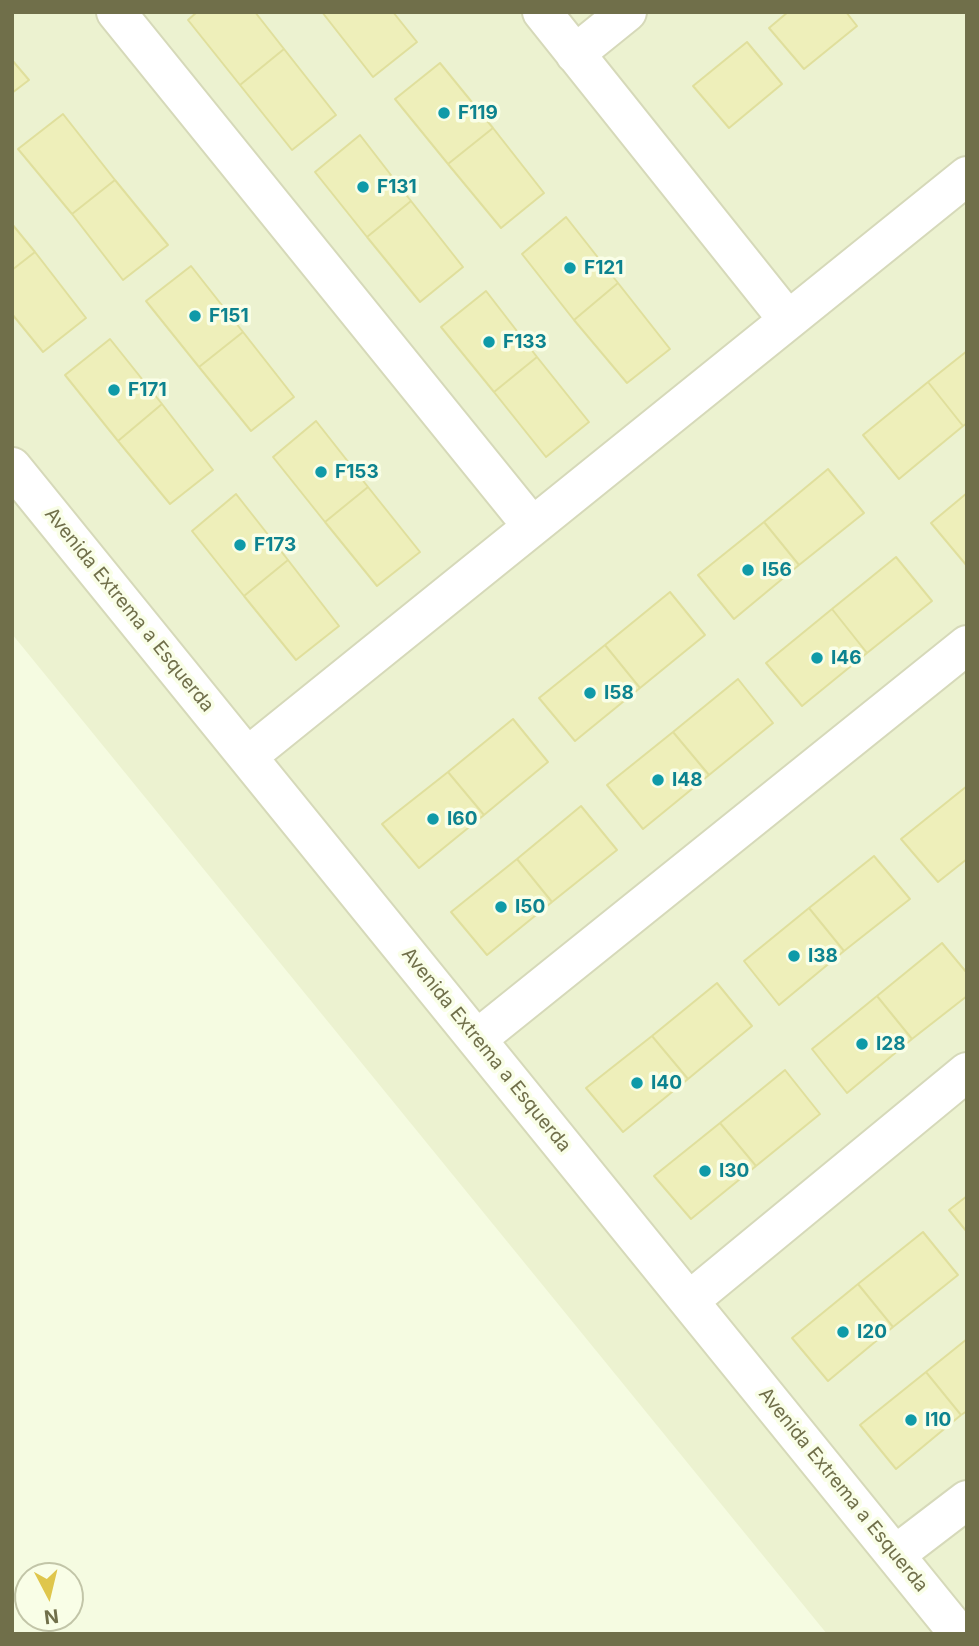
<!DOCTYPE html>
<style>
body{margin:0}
#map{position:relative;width:979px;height:1646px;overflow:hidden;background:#f5fbe1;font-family:Inter,sans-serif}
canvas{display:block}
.frame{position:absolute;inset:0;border:14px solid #706f4a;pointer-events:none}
.north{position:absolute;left:14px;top:1562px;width:70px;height:70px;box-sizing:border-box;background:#f9fee7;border:2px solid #c2c5a8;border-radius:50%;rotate:173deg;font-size:19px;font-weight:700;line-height:28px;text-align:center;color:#706f4a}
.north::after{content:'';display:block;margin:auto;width:24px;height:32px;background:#dfc64c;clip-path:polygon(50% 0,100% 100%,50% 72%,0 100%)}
</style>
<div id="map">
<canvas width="979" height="1646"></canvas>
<div class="frame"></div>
<div class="north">N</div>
</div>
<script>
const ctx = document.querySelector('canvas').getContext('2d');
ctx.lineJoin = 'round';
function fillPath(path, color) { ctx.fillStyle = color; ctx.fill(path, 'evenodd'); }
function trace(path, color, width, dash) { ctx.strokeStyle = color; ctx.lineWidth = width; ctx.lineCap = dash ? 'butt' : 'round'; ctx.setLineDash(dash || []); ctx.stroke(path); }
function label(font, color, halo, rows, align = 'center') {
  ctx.font = font + ' Inter,sans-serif'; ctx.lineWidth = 7; ctx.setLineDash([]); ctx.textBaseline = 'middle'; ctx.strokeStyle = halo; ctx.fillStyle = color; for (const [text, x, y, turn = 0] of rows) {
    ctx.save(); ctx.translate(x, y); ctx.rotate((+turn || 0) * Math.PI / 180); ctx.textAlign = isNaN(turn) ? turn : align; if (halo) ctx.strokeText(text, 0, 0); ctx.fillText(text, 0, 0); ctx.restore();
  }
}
const residential = new Path2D(`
 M 12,12 L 967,12 L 967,1634 L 827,1634 L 12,634 Z`);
const building = new Path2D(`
 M 197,12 L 255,12 L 284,49 L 240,85 L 188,20 Z
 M 322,12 L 393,12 L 417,42 L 373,77 Z
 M 788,12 L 846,12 L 857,26 L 804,69 L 769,28 Z
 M 747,42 L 782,84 L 729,128 L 693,86 Z
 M 284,49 L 336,115 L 292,150 L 240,85 Z
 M 12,60 L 29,80 L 12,93 Z
 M 440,63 L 493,128 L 448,164 L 395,99 Z
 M 63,114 L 115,180 L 72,214 L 18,149 Z
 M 493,128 L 544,193 L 501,228 L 448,164 Z
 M 360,135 L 411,201 L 367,237 L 315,172 Z
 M 115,180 L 168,245 L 123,280 L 72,214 Z
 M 411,201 L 463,267 L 420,302 L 367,237 Z
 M 566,217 L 618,283 L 574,320 L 522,254 Z
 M 12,224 L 35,252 L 12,270 Z
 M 35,252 L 86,318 L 43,352 L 12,314 L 12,270 Z
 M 191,266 L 243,332 L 199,367 L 146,301 Z
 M 618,283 L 670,349 L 627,383 L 574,320 Z
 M 486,291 L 537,357 L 494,392 L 441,327 Z
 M 243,332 L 294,397 L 251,431 L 199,367 Z
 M 110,339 L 162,404 L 118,441 L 65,375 Z
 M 967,351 L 967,423 L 963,426 L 928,382 Z
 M 537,357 L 589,422 L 546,457 L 494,392 Z
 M 928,382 L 963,426 L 899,479 L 863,435 Z
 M 162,404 L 213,470 L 170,504 L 118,441 Z
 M 316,421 L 368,487 L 325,522 L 273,457 Z
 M 828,469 L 864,513 L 799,565 L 764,522 Z
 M 368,487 L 420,552 L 377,586 L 325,522 Z
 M 967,493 L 967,566 L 931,523 Z
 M 236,494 L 288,560 L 244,596 L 192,531 Z
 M 764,522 L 799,565 L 734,619 L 698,575 Z
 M 896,557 L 932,601 L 867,653 L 832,609 Z
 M 288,560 L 339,626 L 296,660 L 244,596 Z
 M 670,592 L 705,635 L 640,688 L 605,645 Z
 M 832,609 L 867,653 L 802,706 L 766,663 Z
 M 605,645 L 640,688 L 575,741 L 539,698 Z
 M 738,679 L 773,723 L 709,775 L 673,732 Z
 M 513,719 L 548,762 L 484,815 L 448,772 Z
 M 673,732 L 709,775 L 643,829 L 607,785 Z
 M 448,772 L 484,815 L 419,868 L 382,824 Z
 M 967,786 L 967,859 L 938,882 L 901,839 Z
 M 581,806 L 617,850 L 552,902 L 517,859 Z
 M 874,856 L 910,899 L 844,951 L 809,908 Z
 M 517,859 L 552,902 L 487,955 L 451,912 Z
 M 809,908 L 844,951 L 779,1005 L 744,961 Z
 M 942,943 L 967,973 L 967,996 L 912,1039 L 877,996 Z
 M 717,983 L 752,1026 L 688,1079 L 652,1036 Z
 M 877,996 L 912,1039 L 847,1093 L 812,1049 Z
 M 652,1036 L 688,1079 L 623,1132 L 586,1088 Z
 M 785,1070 L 820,1114 L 756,1166 L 720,1123 Z
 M 720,1123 L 756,1166 L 691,1219 L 654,1176 Z
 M 967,1196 L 967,1232 L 949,1210 Z
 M 923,1232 L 958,1275 L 893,1327 L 858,1284 Z
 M 858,1284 L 893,1327 L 828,1381 L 792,1338 Z
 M 967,1339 L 967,1411 L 961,1415 L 926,1372 Z
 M 926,1372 L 961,1415 L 896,1469 L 860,1425 Z`);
const street = new Path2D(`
 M 116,12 L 532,526
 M 542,12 L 788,320
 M 575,54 L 627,12
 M 12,467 L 959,1634
 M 248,756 L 967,176
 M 477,1039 L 967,645
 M 689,1301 L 967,1072
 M 895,1555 L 967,1500`);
const markers = [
 [444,113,7,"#0f9aa8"],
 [363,187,7,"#0f9aa8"],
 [570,268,7,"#0f9aa8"],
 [195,316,7,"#0f9aa8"],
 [489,342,7,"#0f9aa8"],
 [114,390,7,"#0f9aa8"],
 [321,472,7,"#0f9aa8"],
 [240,545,7,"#0f9aa8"],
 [748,570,7,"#0f9aa8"],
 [817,658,7,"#0f9aa8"],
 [590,693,7,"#0f9aa8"],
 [658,780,7,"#0f9aa8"],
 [433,819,7,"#0f9aa8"],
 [501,907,7,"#0f9aa8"],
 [794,956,7,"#0f9aa8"],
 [862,1044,7,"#0f9aa8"],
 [637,1083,7,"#0f9aa8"],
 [705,1171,7,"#0f9aa8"],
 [843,1332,7,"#0f9aa8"],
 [911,1420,7,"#0f9aa8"]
];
const cultureNames = [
 ["F119",458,113],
 ["F131",377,187],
 ["F121",584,268],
 ["F151",209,316],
 ["F133",503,342],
 ["F171",128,390],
 ["F153",335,472],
 ["F173",254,545],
 ["I56",762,570],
 ["I46",831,658],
 ["I58",604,693],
 ["I48",672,780],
 ["I60",447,819],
 ["I50",515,907],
 ["I38",808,956],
 ["I28",876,1044],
 ["I40",651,1083],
 ["I30",719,1171],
 ["I20",857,1332],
 ["I10",925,1420]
];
const streetNames = [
 ["Avenida Extrema a Esquerda",129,610,51],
 ["Avenida Extrema a Esquerda",486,1050,51],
 ["Avenida Extrema a Esquerda",843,1490,51]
];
fillPath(residential, '#ecf2d0');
fillPath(building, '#eeefba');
trace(building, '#e0df9c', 2);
trace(street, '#d6d9b9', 42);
trace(street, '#fff', 38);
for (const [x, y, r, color] of markers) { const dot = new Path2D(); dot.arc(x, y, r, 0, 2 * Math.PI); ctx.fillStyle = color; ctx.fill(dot); trace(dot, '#f9fee7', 2.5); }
label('bold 19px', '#0d838f', '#f9fee7', cultureNames, 'left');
label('19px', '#706f4a', '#f9fee7', streetNames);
</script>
